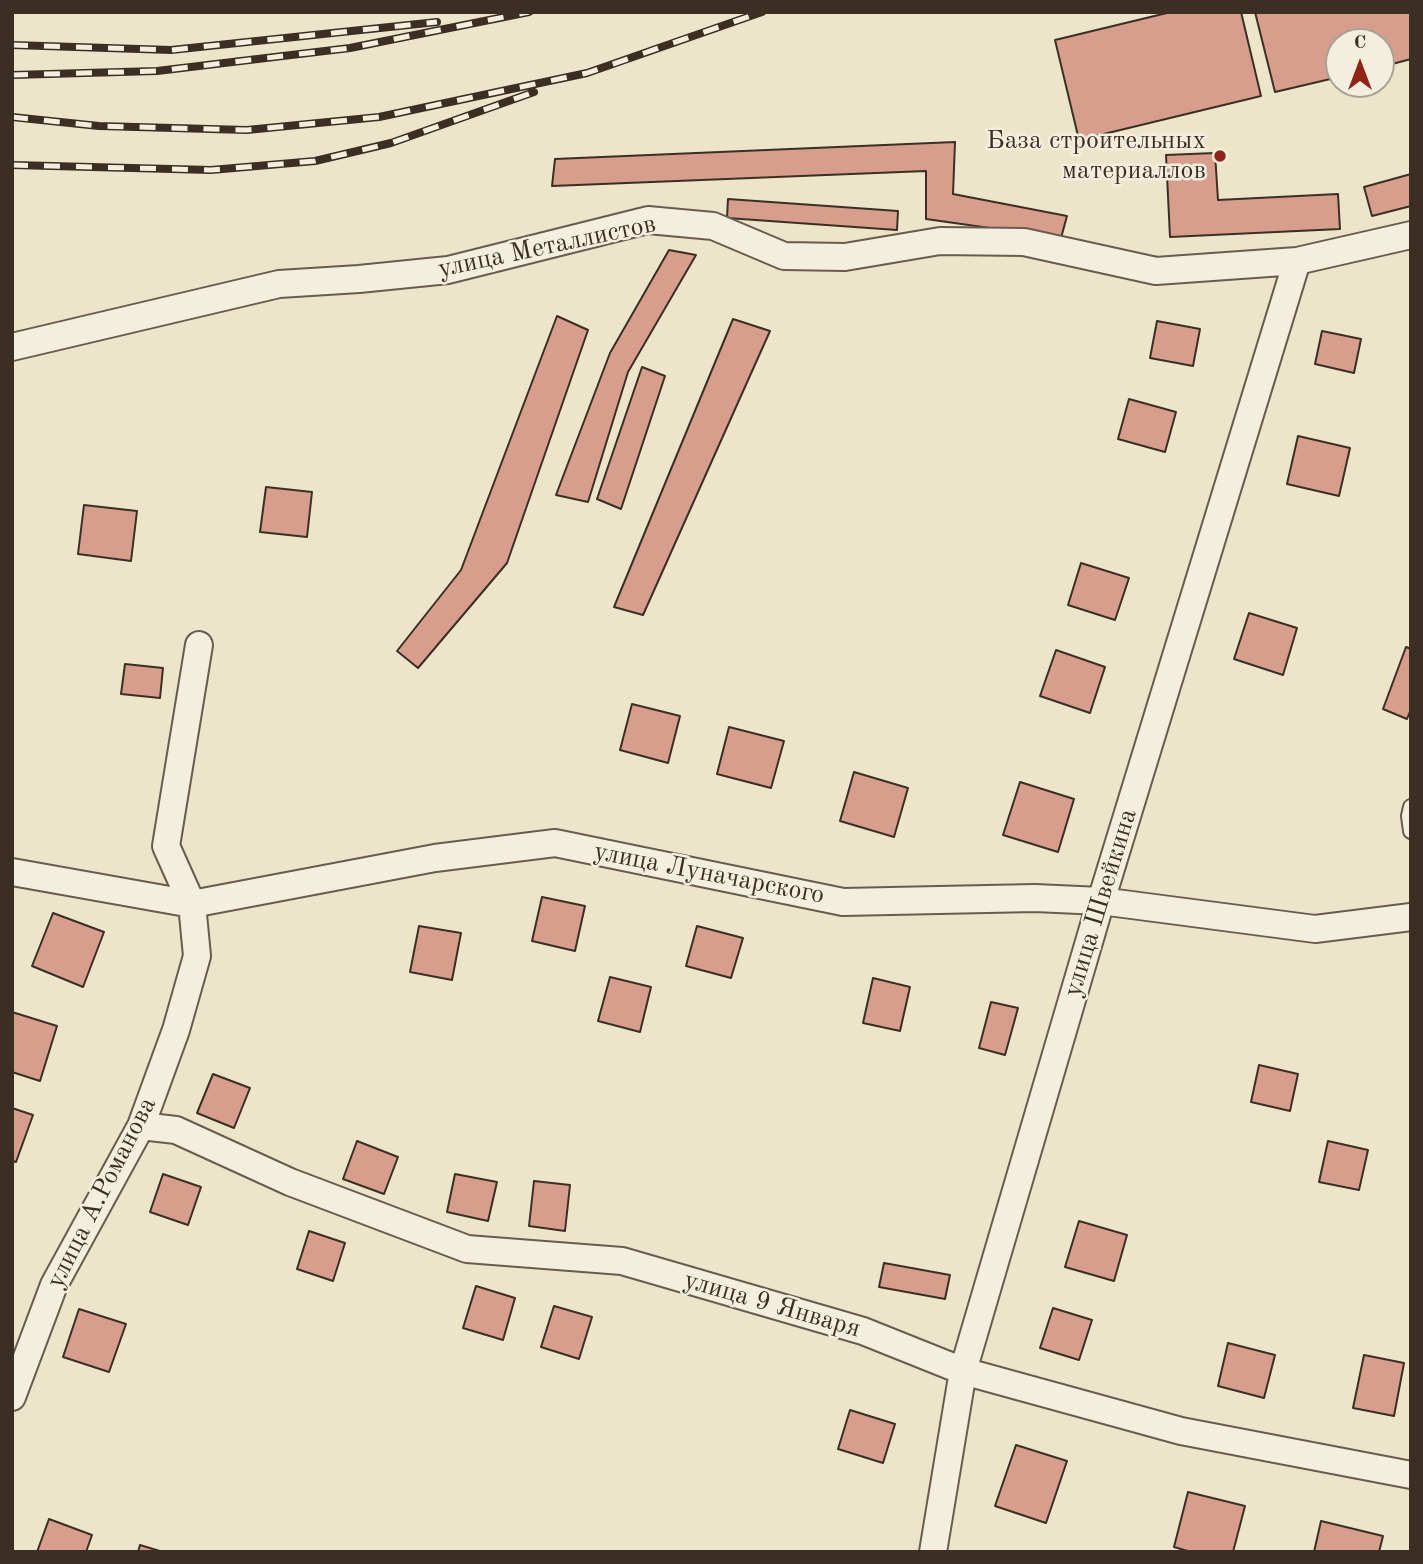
<!DOCTYPE html>
<meta charset="utf-8">
<style>
body{margin:0}
#map{position:relative;width:1423px;height:1564px;overflow:hidden;background:#ede5ca;font-family:"Old Standard TT",serif}
canvas{display:block}
.frame{position:absolute;inset:0;border:14px solid #3b2f24;pointer-events:none}
.north{position:absolute;left:1325px;top:28px;width:70px;height:70px;box-sizing:border-box;background:#f3eedd;border:2px solid #a9a293;border-radius:50%;rotate:0deg;font-size:19px;font-weight:700;line-height:28px;text-align:center;color:#3b2f24}
.north::after{content:'';display:block;margin:auto;width:24px;height:32px;background:#8f2418;clip-path:polygon(50% 0,100% 100%,50% 72%,0 100%)}
</style>
<div id="map">
<canvas width="1423" height="1564"></canvas>
<div class="frame"></div>
<div class="north">С</div>
</div>
<script>
const ctx = document.querySelector('canvas').getContext('2d');
ctx.lineJoin = 'round';
function fillPath(path, color) { ctx.fillStyle = color; ctx.fill(path, 'evenodd'); }
function trace(path, color, width, dash) { ctx.strokeStyle = color; ctx.lineWidth = width; ctx.lineCap = dash ? 'butt' : 'round'; ctx.setLineDash(dash || []); ctx.stroke(path); }
function label(font, color, halo, rows, align = 'center') {
  ctx.font = font + ' "Old Standard TT",serif'; ctx.lineWidth = 5; ctx.setLineDash([]); ctx.textBaseline = 'middle'; ctx.strokeStyle = halo; ctx.fillStyle = color; for (const [text, x, y, turn = 0] of rows) {
    ctx.save(); ctx.translate(x, y); ctx.rotate((+turn || 0) * Math.PI / 180); ctx.textAlign = isNaN(turn) ? turn : align; if (halo) ctx.strokeText(text, 0, 0); ctx.fillText(text, 0, 0); ctx.restore();
  }
}
const building = new Path2D(`
 M 1171,12 L 1241,12 L 1261,96 L 1079,140 L 1055,40 Z
 M 1255,12 L 1411,12 L 1411,59 L 1381,67 L 1381,42 L 1339,42 L 1339,77 L 1275,92 Z
 M 955,142 L 953,194 L 1067,216 L 1061,238 L 926,219 L 926,171 L 552,186 L 555,159 Z
 M 1215,153 L 1218,200 L 1338,194 L 1340,229 L 1170,237 L 1166,155 Z
 M 1411,174 L 1411,206 L 1372,216 L 1364,187 Z
 M 728,199 L 898,211 L 897,230 L 727,218 Z
 M 669,250 L 696,255 L 628,372 L 588,502 L 556,495 L 610,353 Z
 M 557,316 L 588,330 L 507,563 L 418,668 L 397,651 L 461,570 Z
 M 733,319 L 770,331 L 643,615 L 614,607 Z
 M 1157,321 L 1200,329 L 1193,366 L 1150,358 Z
 M 1322,331 L 1361,339 L 1354,373 L 1315,364 Z
 M 642,367 L 665,376 L 621,509 L 597,499 Z
 M 1129,399 L 1176,412 L 1165,452 L 1118,439 Z
 M 1298,436 L 1350,448 L 1339,496 L 1287,484 Z
 M 266,487 L 312,492 L 307,537 L 260,532 Z
 M 84,505 L 137,511 L 131,561 L 78,554 Z
 M 1081,563 L 1129,578 L 1115,620 L 1068,605 Z
 M 1249,613 L 1297,628 L 1283,675 L 1234,659 Z
 M 1406,647 L 1411,649 L 1411,709 L 1407,719 L 1383,709 Z
 M 1056,650 L 1105,667 L 1090,713 L 1040,696 Z
 M 125,664 L 163,668 L 160,698 L 121,694 Z
 M 632,704 L 680,716 L 668,763 L 620,750 Z
 M 729,727 L 784,741 L 771,788 L 717,774 Z
 M 854,772 L 908,788 L 894,837 L 840,821 Z
 M 1020,782 L 1074,799 L 1058,852 L 1003,835 Z
 M 542,897 L 585,906 L 575,951 L 532,941 Z
 M 53,913 L 104,932 L 83,987 L 32,966 Z
 M 419,926 L 461,933 L 452,980 L 410,972 Z
 M 697,926 L 743,938 L 731,978 L 686,966 Z
 M 610,977 L 651,987 L 640,1032 L 598,1021 Z
 M 873,978 L 910,987 L 900,1031 L 863,1023 Z
 M 991,1002 L 1018,1008 L 1005,1055 L 979,1048 Z
 M 12,1012 L 57,1026 L 40,1081 L 12,1072 Z
 M 1259,1065 L 1298,1074 L 1290,1111 L 1251,1102 Z
 M 213,1074 L 250,1088 L 234,1128 L 197,1113 Z
 M 12,1108 L 33,1115 L 16,1162 L 12,1161 Z
 M 357,1141 L 398,1157 L 384,1194 L 343,1179 Z
 M 1328,1141 L 1368,1150 L 1359,1190 L 1319,1182 Z
 M 163,1174 L 201,1187 L 188,1225 L 150,1212 Z
 M 455,1174 L 497,1182 L 488,1221 L 447,1212 Z
 M 534,1181 L 570,1185 L 565,1231 L 529,1226 Z
 M 1079,1221 L 1127,1235 L 1114,1281 L 1065,1267 Z
 M 309,1231 L 345,1243 L 333,1281 L 297,1269 Z
 M 884,1263 L 950,1275 L 945,1299 L 879,1287 Z
 M 476,1286 L 515,1298 L 503,1340 L 463,1328 Z
 M 554,1306 L 592,1317 L 579,1359 L 541,1347 Z
 M 1053,1308 L 1092,1320 L 1079,1360 L 1040,1348 Z
 M 79,1309 L 126,1324 L 109,1372 L 63,1357 Z
 M 1228,1343 L 1275,1355 L 1264,1398 L 1218,1386 Z
 M 1364,1355 L 1404,1363 L 1394,1416 L 1353,1408 Z
 M 850,1410 L 895,1424 L 883,1463 L 838,1449 Z
 M 1016,1445 L 1067,1461 L 1046,1523 L 995,1506 Z
 M 1188,1492 L 1245,1506 L 1233,1552 L 1191,1552 L 1174,1547 Z
 M 49,1519 L 92,1535 L 86,1552 L 37,1552 Z
 M 1321,1521 L 1383,1536 L 1379,1552 L 1314,1552 Z
 M 140,1545 L 163,1552 L 138,1552 Z`);
const service = new Path2D(`
 M 1411,807 L 1409,816 L 1411,831`);
const minor = new Path2D(`
 M 12,347 L 279,284 L 359,279 L 448,270 L 648,220 L 713,226 L 784,256 L 845,257 L 940,241 L 1024,242 L 1156,271 L 1297,261 L 1411,235
 M 12,872 L 192,904 L 435,858 L 555,843 L 843,902 L 1035,898 L 1101,901 L 1315,929 L 1411,917
 M 141,1126 L 176,1130 L 290,1182 L 467,1249 L 622,1261 L 863,1331 L 963,1371 L 1181,1431 L 1411,1475
 M 12,1397 L 54,1285 L 141,1126 L 176,1030 L 197,956 L 192,904 L 166,846 L 199,645
 M 933,1552 L 963,1371 L 1101,901 L 1297,261`);
const rail = new Path2D(`
 M 12,45 L 171,50 L 437,22
 M 12,75 L 157,71 L 350,48 L 529,12
 M 12,117 L 99,126 L 247,130 L 379,117 L 587,73 L 762,12
 M 12,165 L 211,170 L 315,161 L 391,143 L 534,92`);
const markers = [
 [1220,156,7,"#8f2418"]
];
const poiNames = [
 ["База cтроительных",1206,141],
 ["материаллов",1206,171]
];
const streetNames = [
 ["улица Металлистов",547,247,-12],
 ["улица Луначарского",709,874,11],
 ["улица Швейкина",1101,903,-73],
 ["улица А.Романова",102,1193,-63],
 ["улица 9 Января",772,1305,16]
];
fillPath(building, '#d79e8d');
trace(building, '#3b2f24', 2);
trace(service, '#685c4e', 18);
trace(minor, '#685c4e', 30);
trace(service, '#f3eedd', 14);
trace(minor, '#f3eedd', 26);
trace(rail, '#3b2f24', 8);
trace(rail, '#f3eedd', 5, [16]);
for (const [x, y, r, color] of markers) { const dot = new Path2D(); dot.arc(x, y, r, 0, 2 * Math.PI); ctx.fillStyle = color; ctx.fill(dot); trace(dot, '#f3eedd', 2.5); }
label('26px', '#3b2f24', '#f3eedd', poiNames, 'right');
label('26px', '#3b2f24', '#f3eedd', streetNames);
</script>
